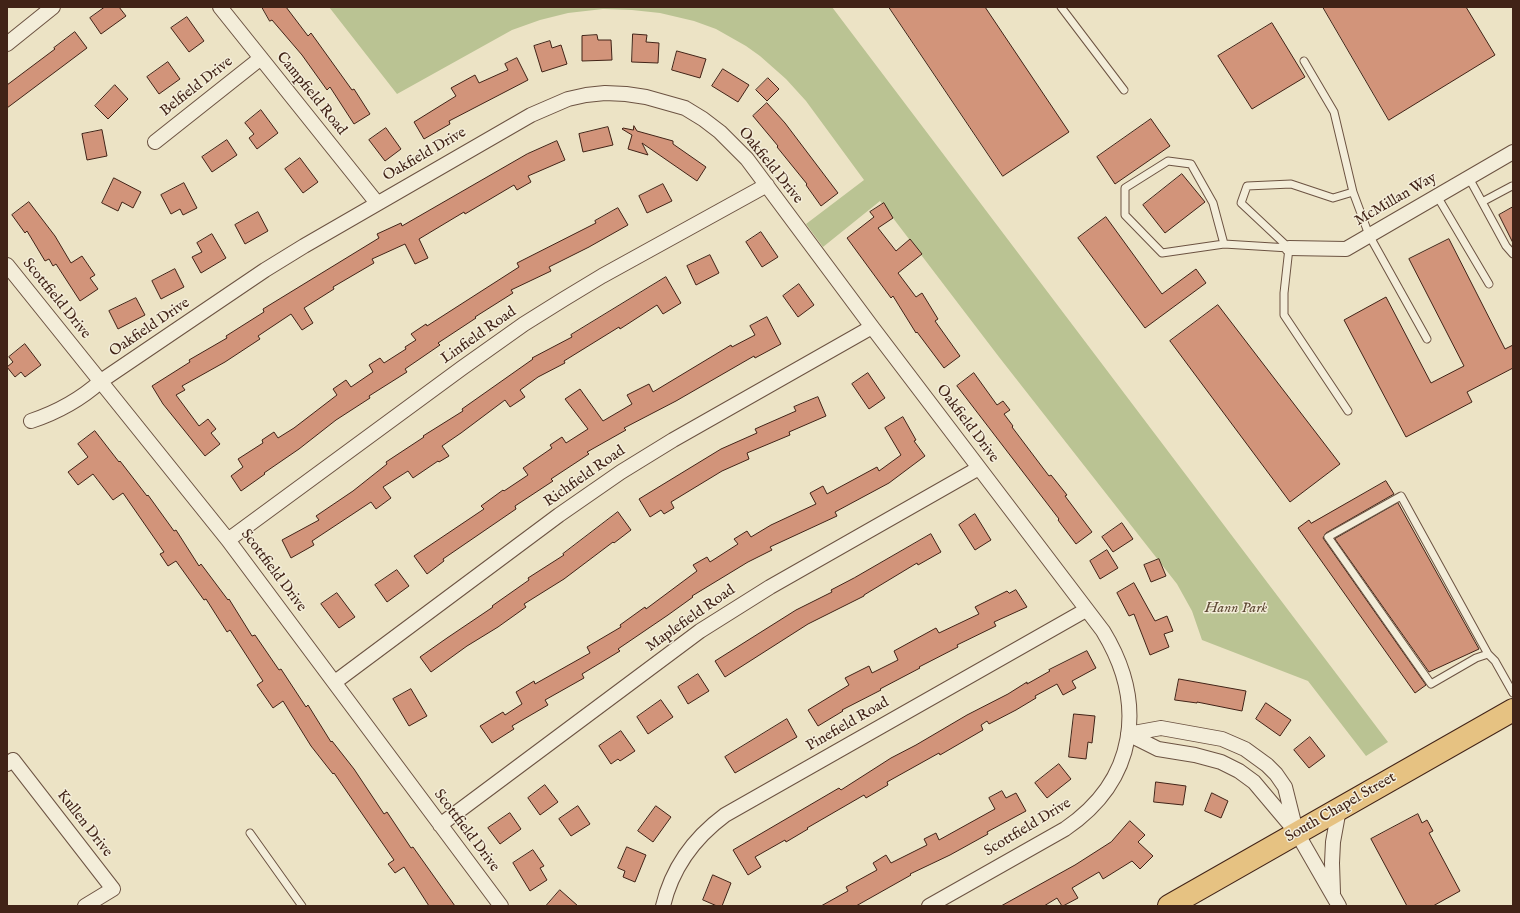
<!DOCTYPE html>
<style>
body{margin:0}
#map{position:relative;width:1520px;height:913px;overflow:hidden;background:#ece3c5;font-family:"IM FELL English",serif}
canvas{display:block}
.frame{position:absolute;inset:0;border:8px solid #412317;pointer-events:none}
</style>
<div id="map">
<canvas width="1520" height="913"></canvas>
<div class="frame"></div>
</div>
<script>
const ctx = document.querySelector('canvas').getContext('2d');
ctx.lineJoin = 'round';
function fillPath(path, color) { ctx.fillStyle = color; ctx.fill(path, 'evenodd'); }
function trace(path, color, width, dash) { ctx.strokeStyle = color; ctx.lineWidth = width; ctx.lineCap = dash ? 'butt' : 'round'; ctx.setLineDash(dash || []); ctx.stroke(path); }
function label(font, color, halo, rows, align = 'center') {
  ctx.font = font + ' "IM FELL English",serif'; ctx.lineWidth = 3; ctx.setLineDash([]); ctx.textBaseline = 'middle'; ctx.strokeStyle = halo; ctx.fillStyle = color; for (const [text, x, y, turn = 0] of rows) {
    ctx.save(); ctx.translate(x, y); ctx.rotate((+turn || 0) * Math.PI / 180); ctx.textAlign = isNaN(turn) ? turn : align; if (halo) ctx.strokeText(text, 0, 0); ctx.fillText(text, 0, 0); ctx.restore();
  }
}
const green = new Path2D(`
 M 329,7 L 832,7 L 1388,742 L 1366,756 L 1308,681 L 1202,640 L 1192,611 L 1177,584 L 999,357 L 880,201 L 823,247 L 806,224 L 864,180 L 806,101 L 786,79 L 760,56 L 746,46 L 716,29 L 694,21 L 660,13 L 632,10 L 603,9 L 568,13 L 540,20 L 512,30 L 397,94 Z`);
const building = new Path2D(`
 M 105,7 L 119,7 L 126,16 L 101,34 L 90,18 Z
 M 262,7 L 286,7 L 308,36 L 311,33 L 352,90 L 354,89 L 370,114 L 354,124 L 330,87 L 327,90 L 302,55 L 272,20 L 270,21 Z
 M 889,7 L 985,7 L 1069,132 L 1003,176 Z
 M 1323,7 L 1466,7 L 1495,55 L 1389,120 Z
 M 187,17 L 204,41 L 189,52 L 171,28 Z
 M 1272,23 L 1305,77 L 1252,109 L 1218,56 Z
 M 75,32 L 87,48 L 7,108 L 7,85 L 55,49 L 54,48 Z
 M 633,34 L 647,35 L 646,42 L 659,43 L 658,63 L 632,62 Z
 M 597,35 L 598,40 L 611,40 L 612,60 L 582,61 L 582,36 Z
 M 550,41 L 552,48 L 561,45 L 567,64 L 542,72 L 534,46 Z
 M 677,51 L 706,59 L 700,78 L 672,70 Z
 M 517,58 L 528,80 L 449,121 L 450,124 L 424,139 L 414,122 L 456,96 L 451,88 L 475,75 L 479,83 L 508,70 L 505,64 Z
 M 168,62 L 180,79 L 159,94 L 147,77 Z
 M 723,69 L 749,85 L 738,102 L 712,86 Z
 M 768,78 L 779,89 L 767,101 L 756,90 Z
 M 115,85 L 128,99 L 108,119 L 95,106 Z
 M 767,103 L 785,123 L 838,193 L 821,206 L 806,185 L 807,184 L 777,147 L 778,146 L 753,116 Z
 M 261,110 L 278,133 L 257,149 L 249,138 L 254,134 L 245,123 Z
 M 1151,119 L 1170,146 L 1115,184 L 1097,157 Z
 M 634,126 L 637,131 L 673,141 L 673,144 L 706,167 L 697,181 L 642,143 L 648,155 L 628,149 L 632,135 L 622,129 L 623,128 L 633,130 Z
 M 608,127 L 613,145 L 583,152 L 579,134 Z
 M 386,128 L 401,149 L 385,161 L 369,140 Z
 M 102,130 L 107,156 L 87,160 L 82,134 Z
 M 227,140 L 237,155 L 212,172 L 202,157 Z
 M 557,141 L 565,160 L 528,176 L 531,182 L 517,190 L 514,185 L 465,214 L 464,212 L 419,239 L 428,258 L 415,264 L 405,244 L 372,259 L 374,263 L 333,287 L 334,289 L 304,308 L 313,323 L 302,330 L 291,314 L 258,336 L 260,339 L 225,362 L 182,386 L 185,390 L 176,395 L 199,426 L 208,419 L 216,429 L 211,433 L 220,444 L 205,456 L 163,404 L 152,386 L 190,362 L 189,360 L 227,338 L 226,336 L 264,312 L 263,309 L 379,238 L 377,234 L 401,223 L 402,226 L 527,154 Z
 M 300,158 L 318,182 L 303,193 L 285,169 Z
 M 1182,174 L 1205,202 L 1165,233 L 1143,205 Z
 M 114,178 L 141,192 L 133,208 L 122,202 L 118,211 L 102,203 Z
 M 184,183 L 197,208 L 183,215 L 180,209 L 171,214 L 161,195 Z
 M 663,184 L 672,201 L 647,213 L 639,196 Z
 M 29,202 L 55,236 L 71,263 L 82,256 L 95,275 L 90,278 L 98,289 L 80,301 L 56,264 L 53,266 L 49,259 L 45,261 L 27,231 L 25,233 L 12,215 Z
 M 884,203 L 893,218 L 878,228 L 896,251 L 910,239 L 922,254 L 898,273 L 916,297 L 922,293 L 938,319 L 935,321 L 960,356 L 944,368 L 917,332 L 916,333 L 893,296 L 891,298 L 847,238 L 874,217 L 870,212 Z
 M 1513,207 L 1513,243 L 1499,215 Z
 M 618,208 L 628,225 L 589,247 L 549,267 L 551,271 L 511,290 L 513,293 L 475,317 L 476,318 L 438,343 L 440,345 L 405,369 L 407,372 L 369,396 L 370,398 L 336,420 L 299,449 L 264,473 L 265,474 L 241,491 L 231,476 L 243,467 L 238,459 L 263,443 L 262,440 L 274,432 L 278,438 L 294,428 L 337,395 L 333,389 L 346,380 L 351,387 L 373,372 L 369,365 L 380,358 L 384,363 L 406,349 L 405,347 L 416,340 L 411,334 L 426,324 L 427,326 L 519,267 L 517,263 L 596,223 L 595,221 Z
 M 258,212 L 268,231 L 245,244 L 235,225 Z
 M 1106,217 L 1162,294 L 1196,269 L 1206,283 L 1145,328 L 1078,238 Z
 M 761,232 L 778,257 L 762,267 L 746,242 Z
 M 212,234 L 226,258 L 201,273 L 192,257 L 202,252 L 197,243 Z
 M 1449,239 L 1505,349 L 1513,345 L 1513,368 L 1467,392 L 1472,402 L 1406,437 L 1344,320 L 1386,297 L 1431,383 L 1464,366 L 1409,259 Z
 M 710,255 L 719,273 L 696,285 L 687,266 Z
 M 175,269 L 184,287 L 161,299 L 152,281 Z
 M 666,277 L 681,303 L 663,314 L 657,305 L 620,329 L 619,327 L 564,361 L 565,363 L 538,377 L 520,390 L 525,397 L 510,407 L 505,400 L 461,433 L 442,446 L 449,456 L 439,462 L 438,461 L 413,478 L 408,471 L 383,487 L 391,498 L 376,509 L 371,502 L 312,541 L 314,545 L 291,558 L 282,540 L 319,520 L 316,516 L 353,491 L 387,464 L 386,462 L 424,437 L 423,436 L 463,411 L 462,409 L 533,359 L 532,358 L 572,337 L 571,335 Z
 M 799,284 L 814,305 L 798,317 L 783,296 Z
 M 136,298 L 145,315 L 118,329 L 109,311 Z
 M 1218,305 L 1340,464 L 1290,502 L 1170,341 Z
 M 767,317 L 781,344 L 755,358 L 754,356 L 676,401 L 624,428 L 626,430 L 587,452 L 589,454 L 551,479 L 553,481 L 515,506 L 516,509 L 443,559 L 444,561 L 427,574 L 414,556 L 484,509 L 481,506 L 503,490 L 504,491 L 528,475 L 523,468 L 552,448 L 550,445 L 562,437 L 566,443 L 588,429 L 565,399 L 580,389 L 603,421 L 632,404 L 627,395 L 649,384 L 653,392 L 731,345 L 732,347 L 755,335 L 750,326 Z
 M 25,344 L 41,365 L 25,377 L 21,372 L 15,377 L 7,367 L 13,362 L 9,357 Z
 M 868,373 L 885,398 L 869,409 L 852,384 Z
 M 974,373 L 997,405 L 1003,401 L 1010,410 L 1004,414 L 1013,426 L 1012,427 L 1049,476 L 1051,475 L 1067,495 L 1065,496 L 1092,532 L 1076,544 L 1058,520 L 1059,519 L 957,386 Z
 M 818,397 L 826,416 L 789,432 L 790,435 L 747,453 L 749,459 L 722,471 L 671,502 L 674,508 L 664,514 L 661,510 L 650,517 L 639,499 L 721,449 L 757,433 L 755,429 L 796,411 L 794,407 Z
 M 903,417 L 916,440 L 914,441 L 925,456 L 889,483 L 835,512 L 837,516 L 770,547 L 772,550 L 748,562 L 692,596 L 693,597 L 668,615 L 618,649 L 620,651 L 582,674 L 584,678 L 545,700 L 548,705 L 512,726 L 514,729 L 492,743 L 480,726 L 503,712 L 505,715 L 522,704 L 516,692 L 534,681 L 535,684 L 590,653 L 587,647 L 621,627 L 620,625 L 645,607 L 646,609 L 697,571 L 693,565 L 707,557 L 710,562 L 738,544 L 734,539 L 747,531 L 751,537 L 771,525 L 816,504 L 810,493 L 823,486 L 827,494 L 877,467 L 879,471 L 901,455 L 885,428 Z
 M 95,431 L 119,462 L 120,461 L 147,496 L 148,495 L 174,531 L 176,530 L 199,566 L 201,564 L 228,600 L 229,599 L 252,636 L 255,635 L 279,670 L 281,669 L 306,707 L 308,705 L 331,742 L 332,741 L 354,769 L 384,814 L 387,812 L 411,848 L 413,847 L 455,906 L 429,906 L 404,867 L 395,873 L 388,864 L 394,860 L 334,773 L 333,774 L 311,746 L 283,701 L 273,708 L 257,685 L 263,681 L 230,630 L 227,632 L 206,599 L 204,600 L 176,561 L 168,566 L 160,554 L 164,552 L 123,493 L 113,500 L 93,474 L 78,485 L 68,472 L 88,457 L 78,444 Z
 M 1386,481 L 1394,494 L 1326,533 L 1323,538 L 1426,685 L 1415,693 L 1298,528 L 1309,520 L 1311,523 Z
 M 1398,503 L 1479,649 L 1429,672 L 1335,539 Z
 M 618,512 L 631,530 L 614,543 L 613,542 L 564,579 L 524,604 L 526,607 L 498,627 L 467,646 L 431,672 L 420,657 L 447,638 L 493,607 L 492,606 L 529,580 L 528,578 L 564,555 L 563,554 Z
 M 975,514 L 991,540 L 975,550 L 959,525 Z
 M 1122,523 L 1133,539 L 1113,552 L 1102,537 Z
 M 931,534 L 941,552 L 918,565 L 917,563 L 864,595 L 864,596 L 808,624 L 725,677 L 715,661 L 796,610 L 832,592 L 831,590 L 854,578 Z
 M 1107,550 L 1118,568 L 1100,579 L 1090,561 Z
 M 1159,559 L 1166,576 L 1151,582 L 1144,565 Z
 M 397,570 L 409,586 L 387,602 L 375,585 Z
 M 1134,583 L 1155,621 L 1167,616 L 1173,631 L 1164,634 L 1169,647 L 1150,655 L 1134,614 L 1129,616 L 1117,593 Z
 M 1016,590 L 1027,607 L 994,622 L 996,626 L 957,645 L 958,647 L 919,667 L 920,668 L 880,689 L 881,690 L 842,710 L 843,711 L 818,726 L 808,710 L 849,685 L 845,678 L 869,666 L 872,673 L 898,660 L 894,651 L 936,628 L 939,633 L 979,614 L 975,607 L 1007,591 L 1009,593 Z
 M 337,593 L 355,617 L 339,628 L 321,604 Z
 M 1087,651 L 1096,668 L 1072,681 L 1076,688 L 1063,695 L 1057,684 L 1035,696 L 1036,698 L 1016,710 L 989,724 L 987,721 L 981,725 L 983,730 L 940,755 L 939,753 L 887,782 L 888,785 L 866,798 L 864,795 L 807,828 L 808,829 L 786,842 L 785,840 L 755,857 L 761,867 L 748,875 L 733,850 L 839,788 L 841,790 L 891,758 L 916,745 L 967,715 L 1008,694 L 1027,682 L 1027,684 L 1050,671 L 1049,670 Z
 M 698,674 L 709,691 L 688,704 L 678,687 Z
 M 1179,679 L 1246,691 L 1242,711 L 1197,702 L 1197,703 L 1175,700 Z
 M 411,689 L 427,716 L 409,726 L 393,699 Z
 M 661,700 L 673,717 L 648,734 L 637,717 Z
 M 1266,703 L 1291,720 L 1280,736 L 1256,719 Z
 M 1074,714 L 1095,716 L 1092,743 L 1088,742 L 1086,759 L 1069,757 Z
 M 787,719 L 797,737 L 735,773 L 725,757 Z
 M 621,731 L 635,751 L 620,761 L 618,759 L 611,764 L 599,746 Z
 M 1310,737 L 1325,756 L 1309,768 L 1294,750 Z
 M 1059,764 L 1071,779 L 1047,798 L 1035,783 Z
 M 1156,782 L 1186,786 L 1183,805 L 1154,802 Z
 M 545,785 L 558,802 L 540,815 L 528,798 Z
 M 1002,791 L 1006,798 L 1016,793 L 1026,811 L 987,832 L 988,834 L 950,855 L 910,874 L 911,875 L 856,906 L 821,906 L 848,891 L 846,887 L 877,870 L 873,863 L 886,855 L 891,863 L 927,845 L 924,839 L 936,833 L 939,840 L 995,809 L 989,798 Z
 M 1212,793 L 1228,801 L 1221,818 L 1205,811 Z
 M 578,806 L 590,824 L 571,836 L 559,819 Z
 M 656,806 L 671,817 L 653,842 L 638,831 Z
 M 510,813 L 521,829 L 500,844 L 488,828 Z
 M 1418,814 L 1422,823 L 1427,820 L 1433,831 L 1429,833 L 1460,891 L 1433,906 L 1407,906 L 1371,839 Z
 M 1130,821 L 1145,835 L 1138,842 L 1153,856 L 1140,869 L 1132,861 L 1103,879 L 1099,872 L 1072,888 L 1078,898 L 1063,906 L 1062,906 L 1057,898 L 1044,906 L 1001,906 L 1075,865 L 1111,842 Z
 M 627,847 L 646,855 L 635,882 L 623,877 L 625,871 L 618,868 Z
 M 533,850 L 544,866 L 540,868 L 547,880 L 530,891 L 513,863 Z
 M 713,875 L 731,883 L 722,906 L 717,906 L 703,900 Z
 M 560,890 L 578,906 L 546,906 Z`);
const lane = new Path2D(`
 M 1061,7 L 1124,90
 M 1304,61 L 1334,112 L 1353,192 L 1369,235 L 1427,339
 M 1469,178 L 1506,246 L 1513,254
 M 1437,196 L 1489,284
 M 1482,202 L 1512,186
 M 1224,244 L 1162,253 L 1125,215 L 1125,188 L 1168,161 L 1191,164 L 1213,203 L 1224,244 L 1289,248
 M 1289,248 L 1241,203 L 1247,186 L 1291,184 L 1333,198 L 1353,192
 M 1289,248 L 1284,293 L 1284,315 L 1348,411
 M 1488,654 L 1476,658 L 1431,684 L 1328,537 L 1401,496 L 1488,654 L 1495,661 L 1513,693
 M 250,833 L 302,906`);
const street = new Path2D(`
 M 220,7 L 377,203
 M 7,44 L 53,7
 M 155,142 L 261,58
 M 1289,248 L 1346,249 L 1513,152
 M 7,265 L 228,540 L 501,906
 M 31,421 C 58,412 80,400 101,381 L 265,270 L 304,246 L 531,115 L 568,99 L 586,95 L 605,93 L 626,94 L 646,97 L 685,108 L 703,119 L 720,132 L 747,159 L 872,327 L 1103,631 C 1147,703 1137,780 1065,829 L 929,906
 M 228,540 L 462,368 L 524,324 L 564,299 L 602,276 L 767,185
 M 335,682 L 559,515 L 621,472 L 673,440 L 872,327
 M 1128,734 L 1158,749 L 1195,755 L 1221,762 L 1239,771 L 1254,782 L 1297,833 L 1339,906
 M 1128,734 L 1161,728 L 1222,739 L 1245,749 L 1267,765 L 1276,774 L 1285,787 L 1296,831
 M 7,764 L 13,760 L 113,889 L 85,906
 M 440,825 L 700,631 L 770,587 L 979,468
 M 1333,893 L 1332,863 L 1333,842 L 1339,809
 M 663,906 C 672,868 694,838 725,815 L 1086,610`);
const primary = new Path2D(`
 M 1169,906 L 1513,710`);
const streetNames = [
 ["Belfield Drive",197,87,-38],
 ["Campfield Road",311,94,51],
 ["Oakfield Drive",425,155,-30],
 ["Oakfield Drive",770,166,51],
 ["McMillan Way",1396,200,-30],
 ["Scottfield Drive",56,299,51],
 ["Oakfield Drive",150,328,-34],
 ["Linfield Road",479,336,-35],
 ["Oakfield Drive",967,424,53],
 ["Richfield Road",585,477,-35],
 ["Scottfield Drive",273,571,53],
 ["Maplefield Road",691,619,-35],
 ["Pinefield Road",848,725,-30],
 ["South Chapel Street",1341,808,-30],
 ["Kullen Drive",84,824,52],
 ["Scottfield Drive",1028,828,-31],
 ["Scottfield Drive",466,831,53]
];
const parkNames = [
 ["Hann Park",1236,609]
];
fillPath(green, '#bac393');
fillPath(building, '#d2947a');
trace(building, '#412317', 1);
trace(lane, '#6c5342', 9);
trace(street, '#6c5342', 16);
trace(primary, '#412317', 24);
trace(lane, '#f3edd9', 7);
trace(street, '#f3edd9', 14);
trace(primary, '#e6c282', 22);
label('15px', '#412317', '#f3edd9', streetNames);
label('italic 15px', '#5f4b36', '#f3edd9', parkNames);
</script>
